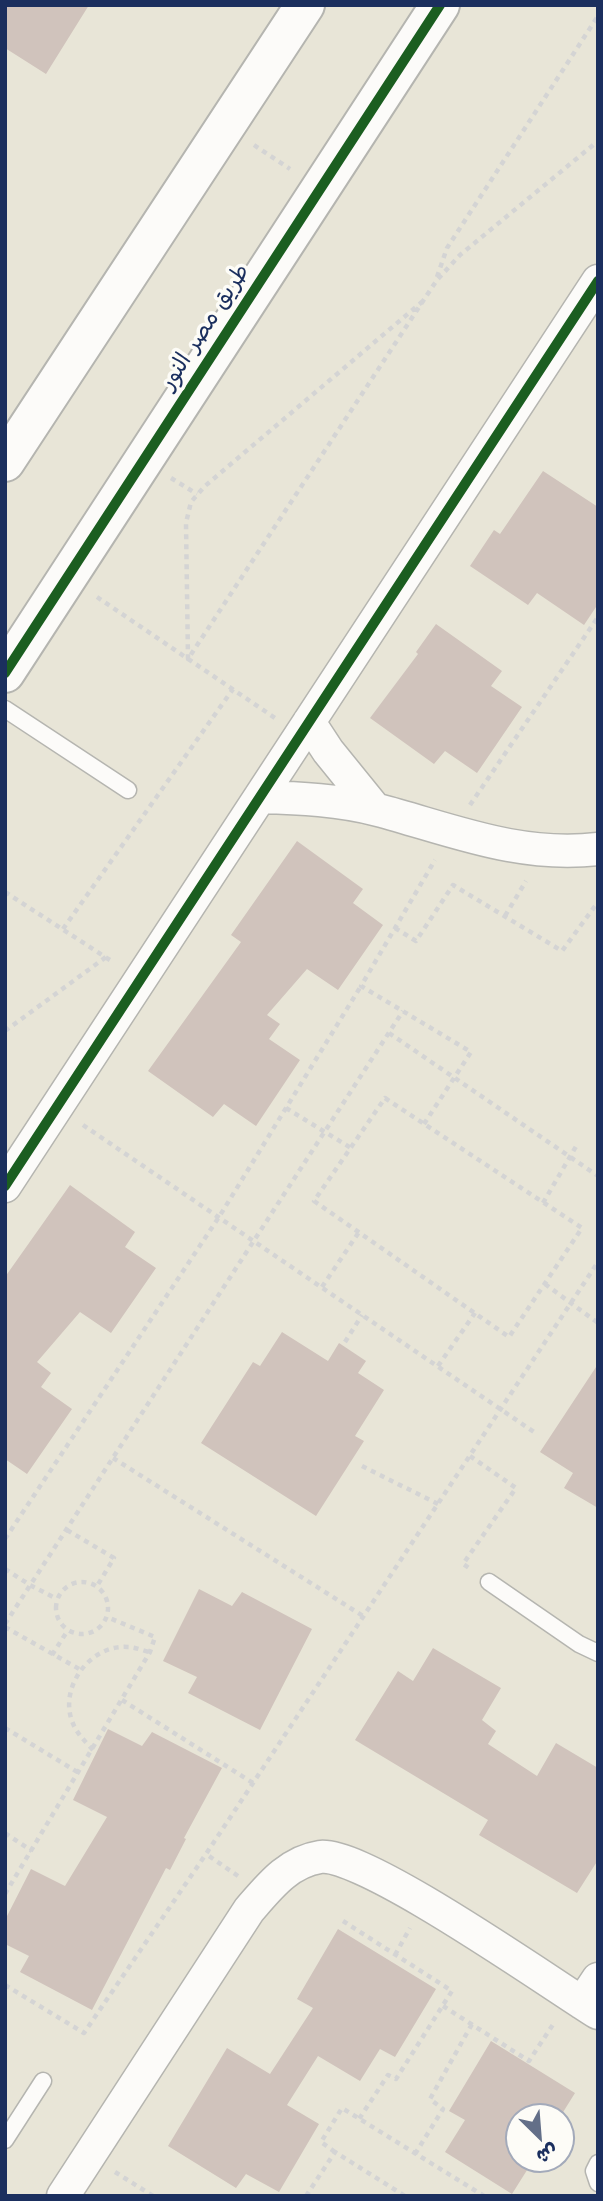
<!DOCTYPE html>
<meta charset="utf-8">
<style>
body{margin:0}
#map{position:relative;width:603px;height:2201px;overflow:hidden;background:#e8e5d7;font-family:"Playpen Sans","Playpen Sans Arabic",sans-serif}
canvas{display:block}
.frame{position:absolute;inset:0;border:7px solid #1b2f5e;pointer-events:none}
.north{position:absolute;left:505px;top:2103px;width:70px;height:70px;box-sizing:border-box;background:#fdfcf7;border:2px solid #a3aaba;border-radius:50%;rotate:155deg;font-size:19px;font-weight:700;line-height:28px;text-align:center;color:#1b2f5e}
.north::after{content:'';display:block;margin:auto;width:24px;height:32px;background:#636f88;clip-path:polygon(50% 0,100% 100%,50% 72%,0 100%)}
</style>
<div id="map">
<canvas width="603" height="2201"></canvas>
<div class="frame"></div>
<div class="north">ش</div>
</div>
<script>
const ctx = document.querySelector('canvas').getContext('2d');
ctx.lineJoin = 'round';
function fillPath(path, color) { ctx.fillStyle = color; ctx.fill(path, 'evenodd'); }
function trace(path, color, width, dash) { ctx.strokeStyle = color; ctx.lineWidth = width; ctx.lineCap = dash ? 'butt' : 'round'; ctx.setLineDash(dash || []); ctx.stroke(path); }
function label(font, color, halo, rows, align = 'center') {
  ctx.font = font + ' "Playpen Sans","Playpen Sans Arabic",sans-serif'; ctx.lineWidth = 7; ctx.setLineDash([]); ctx.textBaseline = 'middle'; ctx.strokeStyle = halo; ctx.fillStyle = color; for (const [text, x, y, turn = 0] of rows) {
    ctx.save(); ctx.translate(x, y); ctx.rotate((+turn || 0) * Math.PI / 180); ctx.textAlign = isNaN(turn) ? turn : align; if (halo) ctx.strokeText(text, 0, 0); ctx.fillText(text, 0, 0); ctx.restore();
  }
}
const building = new Path2D(`
 M 5,5 L 89,5 L 46,74 L 5,48 Z
 M 543,471 L 598,507 L 598,604 L 584,625 L 537,593 L 528,605 L 470,566 L 494,530 L 500,534 Z
 M 436,624 L 502,671 L 491,686 L 522,707 L 477,773 L 445,751 L 434,764 L 370,718 L 418,654 L 416,652 Z
 M 297,841 L 363,889 L 353,903 L 383,925 L 338,990 L 307,969 L 267,1015 L 280,1024 L 269,1039 L 300,1060 L 256,1126 L 224,1104 L 213,1117 L 148,1071 L 241,942 L 231,935 Z
 M 70,1185 L 135,1232 L 125,1247 L 156,1268 L 111,1333 L 80,1312 L 37,1362 L 51,1373 L 41,1387 L 72,1409 L 27,1474 L 5,1459 L 5,1277 Z
 M 282,1332 L 328,1361 L 339,1343 L 366,1361 L 358,1373 L 384,1390 L 355,1436 L 364,1441 L 316,1516 L 201,1443 L 253,1362 L 260,1366 Z
 M 598,1364 L 598,1508 L 564,1488 L 573,1473 L 540,1452 Z
 M 199,1589 L 232,1606 L 242,1592 L 312,1629 L 260,1730 L 188,1693 L 197,1677 L 163,1661 Z
 M 433,1648 L 501,1688 L 482,1720 L 496,1731 L 488,1744 L 537,1776 L 556,1743 L 598,1768 L 598,1860 L 577,1893 L 479,1835 L 488,1820 L 355,1740 L 398,1671 L 413,1681 Z
 M 108,1729 L 142,1746 L 152,1732 L 222,1768 L 184,1838 L 186,1839 L 170,1870 L 166,1868 L 92,2010 L 20,1972 L 29,1956 L 5,1944 L 5,1920 L 31,1869 L 65,1886 L 107,1817 L 73,1800 Z
 M 338,1929 L 436,1989 L 395,2057 L 380,2049 L 360,2081 L 318,2056 L 287,2105 L 319,2124 L 279,2192 L 246,2174 L 236,2188 L 168,2146 L 227,2048 L 270,2074 L 313,2008 L 297,1999 Z
 M 491,2041 L 575,2093 L 560,2117 L 519,2117 L 519,2159 L 534,2159 L 512,2194 L 445,2152 L 465,2120 L 449,2111 Z`);
const path = new Path2D(`
 M 254,145 L 290,169
 M 437,277 L 447,248 L 598,16
 M 423,301 L 205,486 L 191,502 L 186,523 L 188,659 L 423,301 L 437,280 L 460,255 L 598,141
 M 171,478 L 197,494
 M 97,597 L 275,718
 M 470,805 L 598,617
 M 5,892 L 113,962
 M 505,916 L 526,881
 M 395,928 L 416,941 L 453,885 L 562,951 L 598,902
 M 63,929 L 233,689
 M 5,1031 L 106,957
 M 389,1033 L 598,1176
 M 385,1098 L 582,1228 L 509,1337 L 314,1201 Z
 M 286,1108 L 351,1148
 M 424,1124 L 471,1052 L 361,986 L 435,860
 M 83,1125 L 534,1432
 M 543,1203 L 578,1143
 M 545,1284 L 598,1323
 M 322,1287 L 359,1232
 M 345,1342 L 362,1315
 M 438,1366 L 475,1313
 M 470,1456 L 516,1488 L 463,1564 L 472,1570
 M 113,1458 L 363,1616
 M 362,1466 L 438,1504
 M 67,1530 L 114,1558 L 97,1586
 M 5,1539 L 219,1217 L 361,986
 M 5,1569 L 30,1585 L 57,1599
 M56 1608a26 26 0 1 1 52 0a26 26 0 1 1-52 0Z
 M 5,1624 L 403,1011
 M 5,1627 L 81,1670
 M 52,1655 L 68,1630
 M 122,1700 L 253,1783
 M 5,1728 L 79,1773
 M 93,1750 C 84,1740 75,1732 71,1718 C 61,1684 92,1644 128,1647 C 135,1647 143,1651 150,1652
 M 5,1833 L 32,1851
 M 238,1876 L 206,1854 L 598,1262
 M 5,1894 L 150,1652 L 155,1637 L 107,1617
 M 343,1921 L 452,1991 L 396,2079 L 388,2075 L 359,2119
 M 395,1955 L 410,1928
 M 5,1985 L 84,2033 L 206,1854
 M 443,2006 L 529,2061 L 554,2023
 M 335,2152 L 321,2142 L 342,2108 L 484,2196
 M 415,2154 L 443,2109 L 430,2099 L 472,2024
 M 115,2172 L 153,2196
 M 306,2196 L 335,2152 L 405,2196`);
const service = new Path2D(`
 M 5,709 L 128,790
 M 489,1582 L 579,1644 L 598,1653
 M 5,2140 L 43,2081
 M 598,2163 L 594,2171 L 598,2183`);
const minor = new Path2D(`
 M 309,722 L 328,751 L 375,809
 M 260,797 C 299,798 340,800 378,810 C 453,830 518,858 598,849
 M 5,1186 L 598,281
 M 582,2003 L 598,1979
 M 63,2196 L 249,1910 C 269,1887 288,1862 320,1857 C 363,1851 551,1984 598,2013`);
const tertiary = new Path2D(`
 M 5,462 L 305,5
 M 5,673 L 440,5`);
const cycleway = new Path2D(`
 M 5,673 L 440,5
 M 5,1186 L 598,281`);
const streetNames = [
 ["طريق مصر النور",205,327,-57]
];
fillPath(building, '#d0c3bc');
trace(service, '#b5b5b0', 19);
trace(minor, '#b5b5b0', 35);
trace(tertiary, '#b5b5b0', 42);
trace(path, '#d4d4d4', 4.5, [5, 5]);
trace(service, '#fcfbf9', 16);
trace(minor, '#fcfbf9', 32);
trace(tertiary, '#fcfbf9', 38);
trace(cycleway, '#1b5e20', 10);
label('23px', '#1b2f5e', '#fdfcf7', streetNames);
</script>
